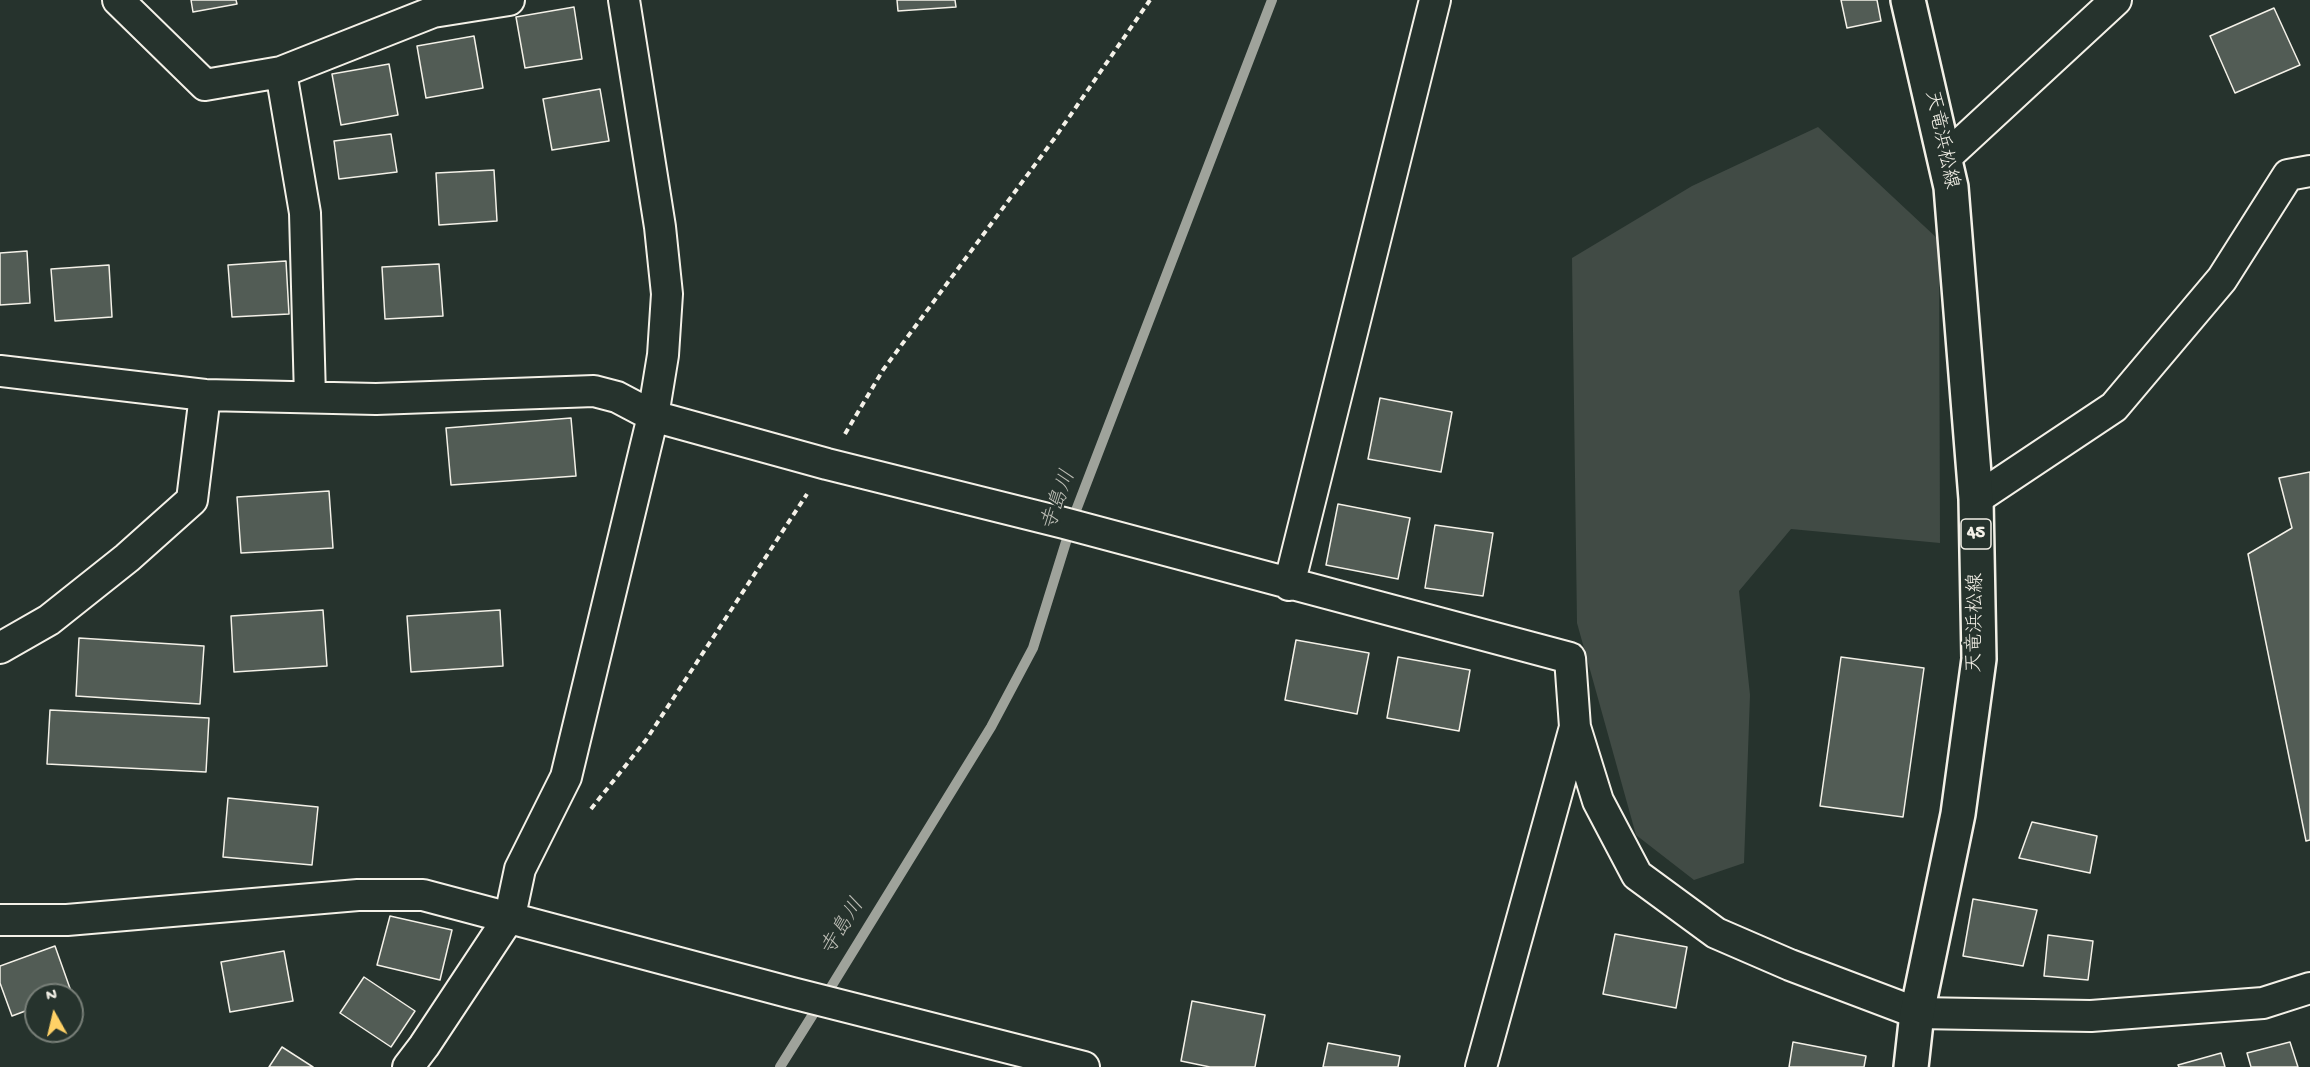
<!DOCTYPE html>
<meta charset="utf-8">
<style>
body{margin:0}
#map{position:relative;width:2310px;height:1067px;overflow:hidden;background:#26332d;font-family:"Gochi Hand",sans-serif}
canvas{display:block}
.north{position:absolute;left:24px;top:983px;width:60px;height:60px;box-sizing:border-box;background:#26332d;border:2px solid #787f78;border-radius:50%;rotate:352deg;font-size:16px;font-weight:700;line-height:24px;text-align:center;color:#f4f1e8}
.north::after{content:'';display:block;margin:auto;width:21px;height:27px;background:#ffd166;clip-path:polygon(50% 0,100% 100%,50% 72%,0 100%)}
</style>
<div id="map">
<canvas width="2310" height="1067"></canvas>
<div class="north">N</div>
</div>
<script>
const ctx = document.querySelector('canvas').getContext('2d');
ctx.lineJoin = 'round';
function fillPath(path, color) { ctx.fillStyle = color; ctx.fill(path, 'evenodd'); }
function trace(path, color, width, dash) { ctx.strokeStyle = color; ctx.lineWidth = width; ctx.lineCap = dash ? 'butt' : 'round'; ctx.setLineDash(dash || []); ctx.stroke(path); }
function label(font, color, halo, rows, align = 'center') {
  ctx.font = font + ' "Gochi Hand","Klee One",sans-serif'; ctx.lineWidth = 4.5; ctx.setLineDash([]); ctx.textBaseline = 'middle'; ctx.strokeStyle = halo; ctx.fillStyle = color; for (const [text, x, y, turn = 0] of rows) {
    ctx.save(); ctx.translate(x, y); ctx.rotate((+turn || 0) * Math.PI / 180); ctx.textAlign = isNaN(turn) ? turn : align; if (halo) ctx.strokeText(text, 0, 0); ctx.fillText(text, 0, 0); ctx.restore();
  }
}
const green = new Path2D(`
 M 1818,127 L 1939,240 L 1940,543 L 1791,529 L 1739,591 L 1750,695 L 1744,863 L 1694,880 L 1636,835 L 1577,623 L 1572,258 L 1692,186 Z`);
const stream = new Path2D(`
 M 831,987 L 991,727 L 1033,648 L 1075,513 L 1272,0
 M 780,1067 L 817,1008`);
const building = new Path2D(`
 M 191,0 L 236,0 L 237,4 L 193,12 Z
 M 897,0 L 955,0 L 956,7 L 898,11 Z
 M 1841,0 L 1877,0 L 1881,21 L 1847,28 Z
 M 574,7 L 582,59 L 525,68 L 516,17 Z
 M 2274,8 L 2300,65 L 2235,93 L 2210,36 Z
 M 474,36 L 483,88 L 426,98 L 417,46 Z
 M 389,64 L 398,115 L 341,125 L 332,74 Z
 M 600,89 L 609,141 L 552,150 L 543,99 Z
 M 391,134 L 397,172 L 339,179 L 334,141 Z
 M 494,170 L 497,221 L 439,225 L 436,173 Z
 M 27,251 L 30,303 L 0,305 L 0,253 Z
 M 286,261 L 289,314 L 232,317 L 228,265 Z
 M 439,264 L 443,316 L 385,319 L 382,267 Z
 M 109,265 L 112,317 L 55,321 L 51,269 Z
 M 1380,398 L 1452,412 L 1441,472 L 1368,459 Z
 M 571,418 L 576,476 L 451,485 L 446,428 Z
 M 2310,472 L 2310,840 L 2306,841 L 2248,554 L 2292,528 L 2279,478 Z
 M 329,491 L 333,548 L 241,553 L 237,497 Z
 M 1338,504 L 1410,518 L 1398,579 L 1326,565 Z
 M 1435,525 L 1493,533 L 1483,596 L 1425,588 Z
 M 323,610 L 327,666 L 234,672 L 231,616 Z
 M 500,610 L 503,666 L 411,672 L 407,616 Z
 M 79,638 L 204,646 L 200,704 L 76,696 Z
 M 1296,640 L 1369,653 L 1357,714 L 1285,700 Z
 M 1398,657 L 1470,670 L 1459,731 L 1387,718 Z
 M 1841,657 L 1924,668 L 1903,817 L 1820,806 Z
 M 50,710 L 209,718 L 206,772 L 47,764 Z
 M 228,798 L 318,807 L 312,865 L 223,857 Z
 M 2032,822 L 2097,836 L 2090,873 L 2019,858 Z
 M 1973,899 L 2037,910 L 2023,966 L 1963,956 Z
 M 390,916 L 452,930 L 440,980 L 377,965 Z
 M 1615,934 L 1687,947 L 1676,1008 L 1603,994 Z
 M 2048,935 L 2093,941 L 2088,980 L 2044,976 Z
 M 55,946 L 72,994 L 36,995 L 36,1007 L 12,1016 L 0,983 L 0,966 Z
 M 284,951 L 293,1001 L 230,1012 L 221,962 Z
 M 364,977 L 415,1011 L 391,1047 L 340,1013 Z
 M 1192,1001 L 1265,1015 L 1255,1067 L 1210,1067 L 1181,1061 Z
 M 1793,1042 L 1866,1056 L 1864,1067 L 1789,1067 Z
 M 2290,1042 L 2298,1067 L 2251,1067 L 2247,1053 Z
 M 1328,1043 L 1400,1056 L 1398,1067 L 1323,1067 Z
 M 282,1047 L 313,1067 L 269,1067 Z
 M 2221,1053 L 2225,1067 L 2179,1067 L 2178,1065 Z`);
const path = new Path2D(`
 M 845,434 L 883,370 L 1054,139 L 1150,0
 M 591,809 L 646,740 L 807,494`);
const minor = new Path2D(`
 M 118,0 L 205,85 L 281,72 L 433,12 L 509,0
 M 281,72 L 305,213 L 310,397
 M 1945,158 L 2116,0
 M 0,371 L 205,395 L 376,399 L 594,391 L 617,397 L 653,416 L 827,464 L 1064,523 L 1570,658 L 1575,727 L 1598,801 L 1637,875 L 1716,933 L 1790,965 L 1917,1013 L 2091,1016 L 2263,1003 L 2310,988
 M 1976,499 L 2114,407 L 2222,279 L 2288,175 L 2310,171
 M 1289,585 L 1435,0
 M 0,648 L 49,620 L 127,558 L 192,500 L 205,395
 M 0,920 L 67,920 L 358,895 L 423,895 L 792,993 L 1084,1067
 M 408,1067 L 424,1046 L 510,916 L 520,869 L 566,777 L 653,416 L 663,355 L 667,294 L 660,227 L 624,0
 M 1481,1067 L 1575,727`);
const primary = new Path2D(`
 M 1908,0 L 1951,187 L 1976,499 L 1979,659 L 1958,814 L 1917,1013 L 1911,1067`);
const shields = [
 [1976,534,30]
];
const shieldNames = [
 ["45",1976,534]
];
const streetNames = [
 ["天竜浜松線",1940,140,78],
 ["天竜浜松線",1977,623,-89]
];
const waterNames = [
 ["寺島川",1060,501,-70],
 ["寺島川",844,928,-58]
];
fillPath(green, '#414b45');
trace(stream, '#9fa39b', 10);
fillPath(building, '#525c55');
trace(building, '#f4f1e8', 1.5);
trace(minor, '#f4f1e8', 34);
trace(primary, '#f4f1e8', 38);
trace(path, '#f4f1e8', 4, [6, 4.5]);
trace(minor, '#26332d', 30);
trace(primary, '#26332d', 33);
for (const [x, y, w] of shields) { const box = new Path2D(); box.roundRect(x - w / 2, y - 15, w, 30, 4.5); ctx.fillStyle = '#26332d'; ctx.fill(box); trace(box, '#f4f1e8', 1.5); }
label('bold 18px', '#f4f1e8', null, shieldNames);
label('20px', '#f4f1e8', '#26332d', streetNames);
label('italic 21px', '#bcbdb5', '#26332d', waterNames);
</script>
